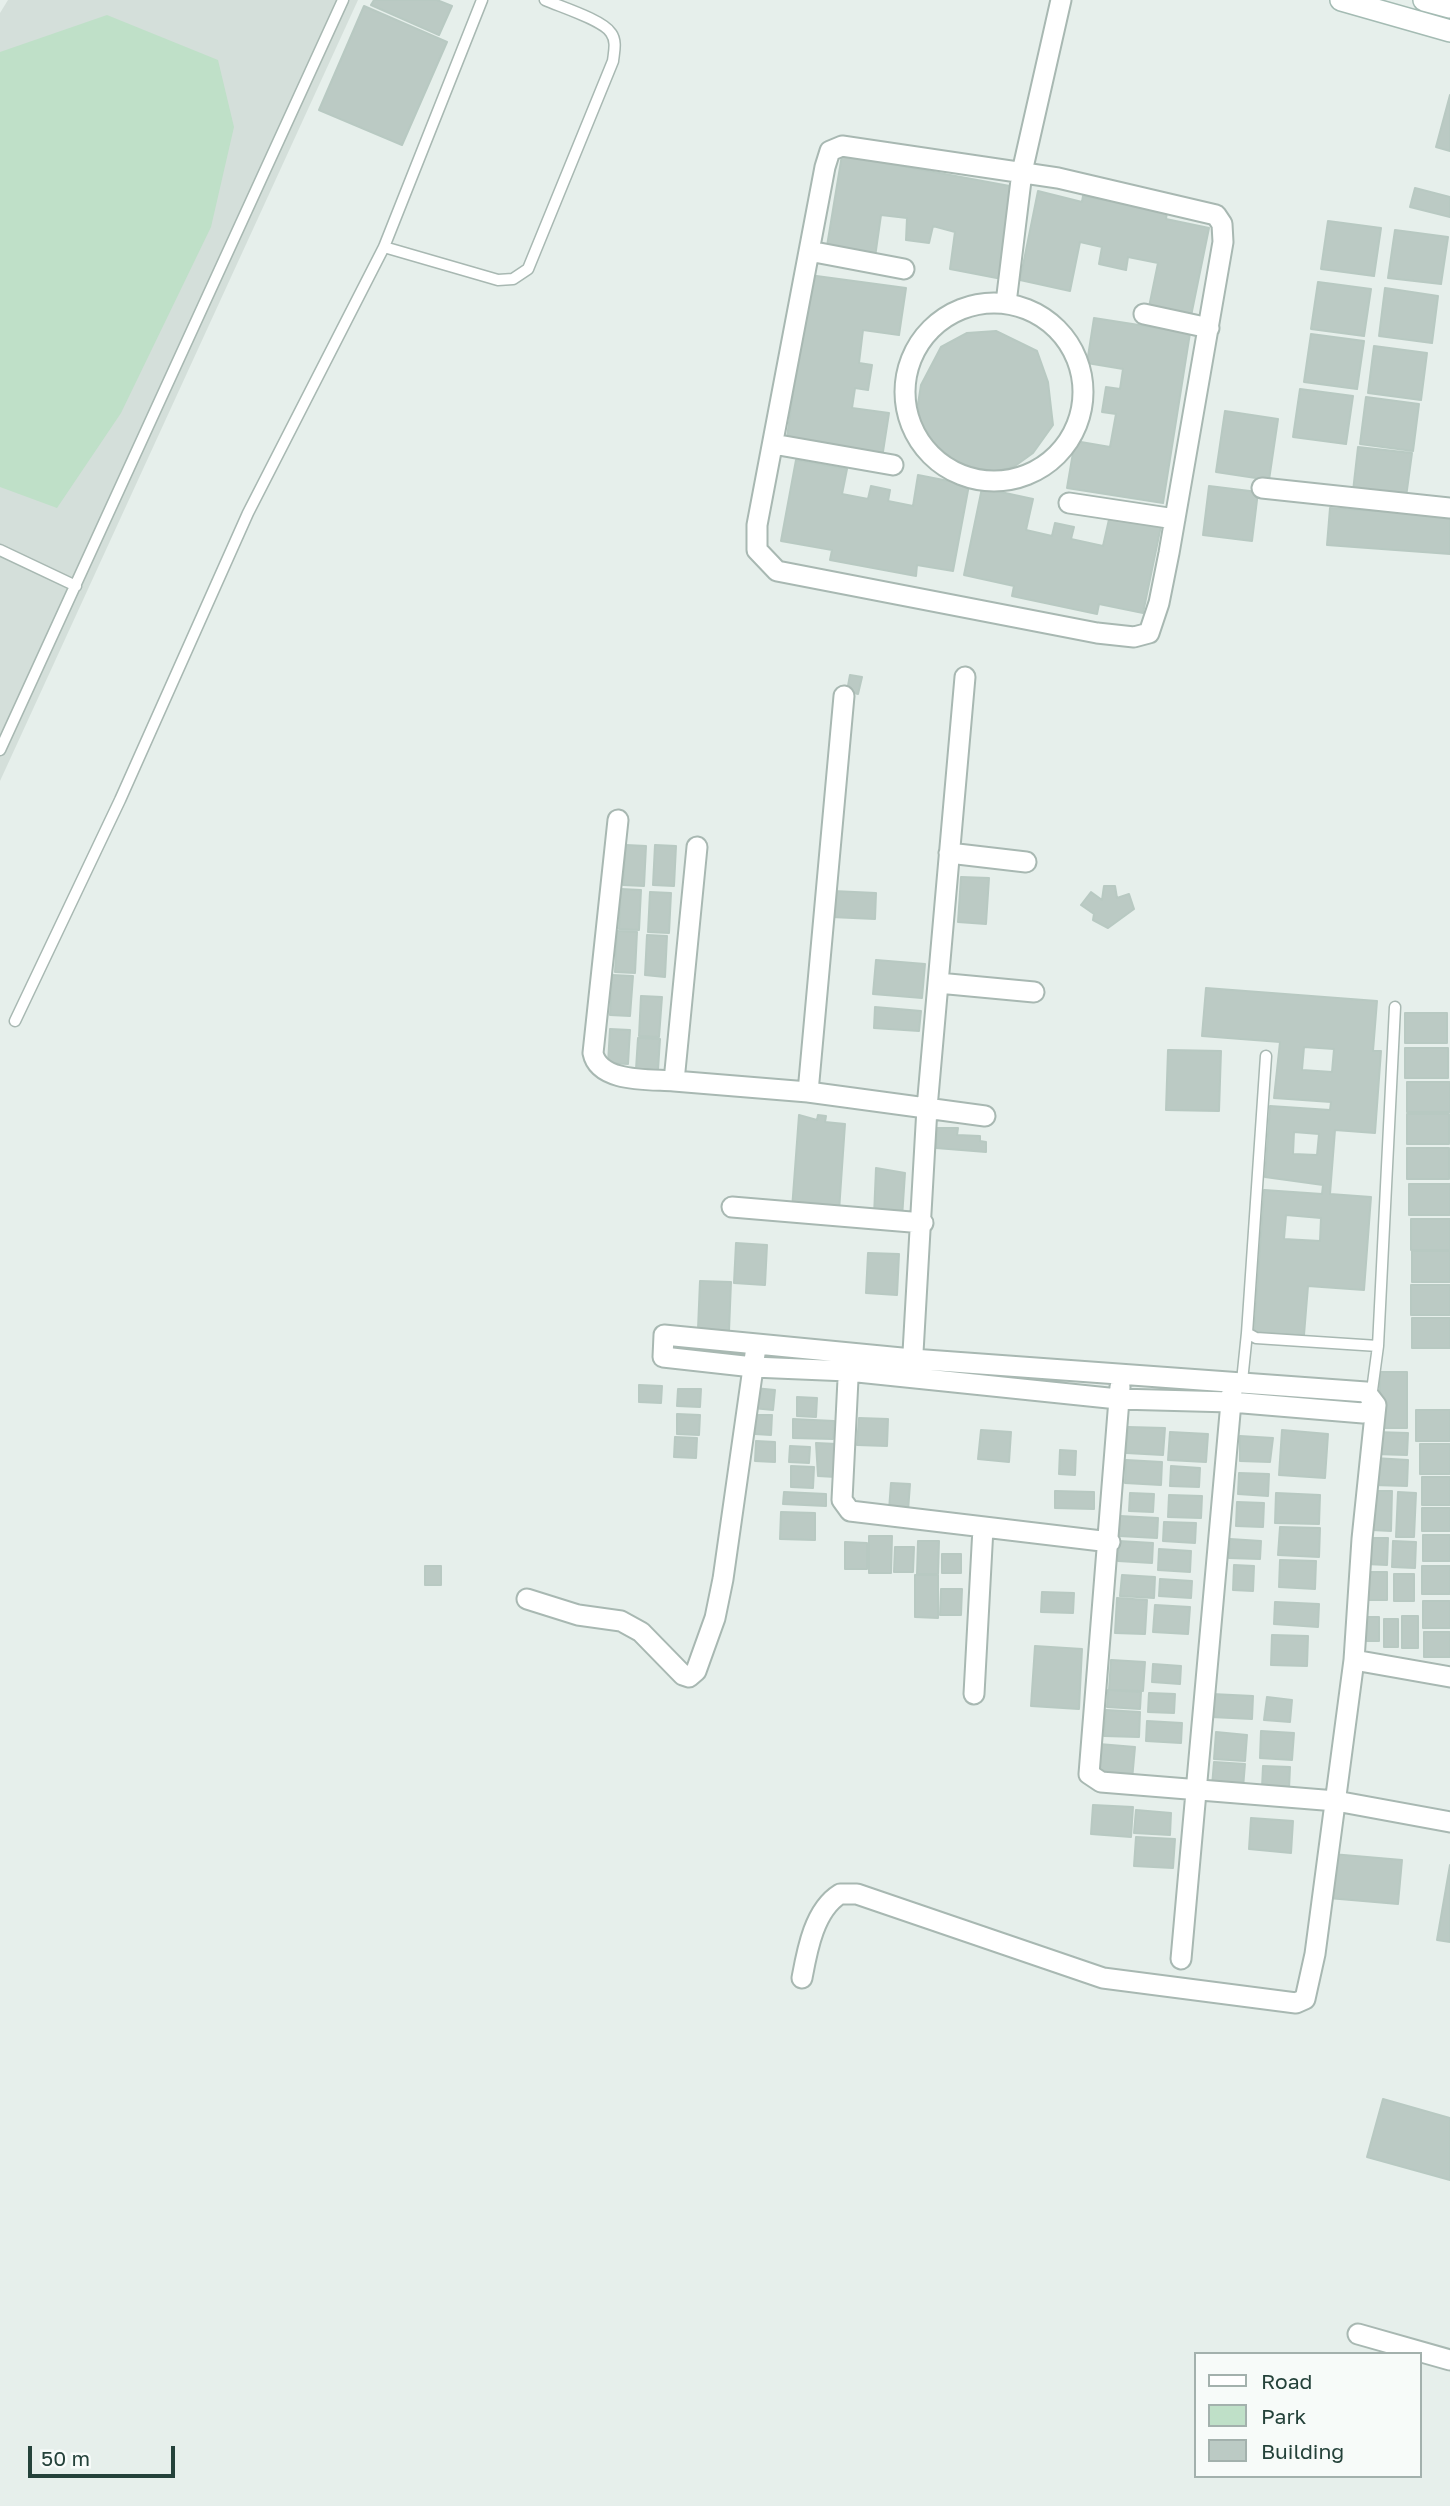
<!DOCTYPE html>
<style>
body{margin:0}
#map{position:relative;width:1450px;height:2506px;overflow:hidden;background:#e6efeb;font-family:"Golos Text",sans-serif}
canvas{display:block}
.legend{position:absolute;left:1194px;top:2352px;width:228px;height:126px;box-sizing:border-box;background:#f7fbf9;border:2px solid #a3b1ad;margin:0;padding:9px 12px;list-style:none;font-size:21px;color:#24423a}
.legend li{display:flex;align-items:center;gap:14px;height:35px}
.legend b{width:35px;border:2px solid #a3b1ad}
.scale{position:absolute;left:28px;top:2446px;width:147px;height:32px;box-sizing:border-box;border:4px solid #24423a;border-top:0;padding-left:9px;font-size:21px;line-height:24px;white-space:nowrap;color:#24423a;-webkit-text-stroke:5px #f7fbf9;paint-order:stroke}
</style>
<div id="map">
<canvas width="1450" height="2506"></canvas>
<ul class="legend">
<li><b style="height:9px;background:#fff"></b>Road</li>
<li><b style="height:19px;background:#bfe0c8"></b>Park</li>
<li><b style="height:19px;background:#bbcac4"></b>Building</li>
</ul>
<div class="scale">50 m</div>
</div>
<script>
const ctx = document.querySelector('canvas').getContext('2d');
ctx.lineJoin = 'round';
function fillPath(path, color) { ctx.fillStyle = color; ctx.fill(path, 'evenodd'); }
function trace(path, color, width, dash) { ctx.strokeStyle = color; ctx.lineWidth = width; ctx.lineCap = dash ? 'butt' : 'round'; ctx.setLineDash(dash || []); ctx.stroke(path); }
const built = new Path2D(`
 M 8,0 L 358,0 L 0,781 L 0,13 Z`);
const green = new Path2D(`
 M 107,15 L 218,60 L 234,127 L 211,227 L 121,413 L 57,508 L 0,487 L 0,52 Z`);
const building = new Path2D(`
 M 374,0 L 437,0 L 452,6 L 439,35 L 371,5 Z
 M 364,6 L 447,42 L 402,145 L 319,110 Z
 M 1450,95 L 1450,151 L 1436,147 Z
 M 842,155 L 1015,187 L 1002,279 L 950,269 L 955,232 L 933,226 L 929,243 L 906,240 L 907,218 L 881,215 L 875,257 L 827,246 Z
 M 1415,188 L 1450,197 L 1450,217 L 1410,207 Z
 M 1038,191 L 1082,202 L 1083,196 L 1167,212 L 1166,219 L 1209,228 L 1191,316 L 1149,307 L 1158,263 L 1128,257 L 1126,270 L 1099,264 L 1102,247 L 1080,242 L 1070,291 L 1020,280 Z
 M 1328,221 L 1381,228 L 1374,276 L 1321,269 Z
 M 1395,230 L 1448,237 L 1441,284 L 1388,278 Z
 M 809,275 L 906,288 L 899,335 L 863,330 L 859,363 L 872,365 L 868,390 L 855,388 L 852,408 L 889,413 L 882,458 L 786,445 Z
 M 1318,282 L 1371,289 L 1364,336 L 1311,329 Z
 M 1385,288 L 1438,296 L 1432,343 L 1379,336 Z
 M 1094,318 L 1190,333 L 1163,503 L 1067,488 L 1075,441 L 1110,447 L 1116,414 L 1102,412 L 1106,387 L 1120,389 L 1123,369 L 1087,363 Z
 M 996,331 L 1037,351 L 1048,382 L 1053,425 L 1033,453 L 1015,466 L 996,472 L 976,472 L 958,467 L 935,450 L 920,423 L 918,404 L 921,385 L 941,347 L 967,333 Z
 M 1311,334 L 1364,341 L 1357,389 L 1304,382 Z
 M 1374,346 L 1427,353 L 1421,400 L 1368,393 Z
 M 1300,389 L 1353,396 L 1346,444 L 1293,437 Z
 M 1366,397 L 1419,404 L 1413,451 L 1360,444 Z
 M 1225,411 L 1278,419 L 1269,480 L 1216,472 Z
 M 1358,447 L 1412,453 L 1406,497 L 1353,491 Z
 M 796,460 L 847,469 L 842,494 L 868,499 L 871,486 L 890,490 L 888,501 L 913,506 L 918,475 L 969,485 L 953,571 L 917,565 L 916,576 L 830,560 L 832,550 L 781,541 Z
 M 1209,486 L 1258,492 L 1252,541 L 1203,535 Z
 M 982,488 L 1033,499 L 1026,530 L 1052,536 L 1055,523 L 1074,527 L 1071,539 L 1103,546 L 1110,515 L 1161,526 L 1143,613 L 1099,604 L 1097,614 L 1012,596 L 1014,586 L 964,575 Z
 M 1330,508 L 1450,516 L 1450,554 L 1327,545 Z
 M 850,675 L 862,677 L 858,694 L 847,691 Z
 M 626,845 L 646,846 L 644,886 L 623,885 Z
 M 655,845 L 676,846 L 674,886 L 653,885 Z
 M 961,877 L 989,878 L 986,924 L 958,922 Z
 M 1104,886 L 1115,886 L 1117,898 L 1129,894 L 1134,909 L 1108,928 L 1093,920 L 1094,914 L 1081,905 L 1091,892 L 1102,900 Z
 M 621,889 L 641,890 L 639,930 L 619,929 Z
 M 833,891 L 876,893 L 875,919 L 831,917 Z
 M 650,892 L 671,893 L 669,933 L 648,932 Z
 M 617,931 L 637,932 L 635,973 L 615,972 Z
 M 647,935 L 667,936 L 665,977 L 645,975 Z
 M 876,960 L 925,964 L 922,998 L 873,994 Z
 M 612,975 L 633,976 L 630,1016 L 610,1015 Z
 M 1206,988 L 1377,1001 L 1373,1051 L 1381,1051 L 1375,1133 L 1335,1130 L 1330,1194 L 1371,1197 L 1364,1290 L 1308,1286 L 1304,1335 L 1254,1332 L 1264,1190 L 1322,1194 L 1323,1185 L 1265,1177 L 1270,1106 L 1330,1110 L 1331,1102 L 1274,1098 L 1280,1042 L 1202,1036 ZM 1304,1047 L 1334,1049 L 1332,1072 L 1302,1070 ZM 1294,1132 L 1319,1134 L 1317,1155 L 1293,1154 ZM 1286,1215 L 1321,1218 L 1320,1241 L 1284,1239 Z
 M 641,996 L 662,997 L 659,1037 L 639,1036 Z
 M 875,1007 L 921,1011 L 919,1031 L 874,1028 Z
 M 1405,1013 L 1447,1013 L 1447,1043 L 1405,1043 Z
 M 610,1029 L 630,1030 L 628,1064 L 608,1063 Z
 M 638,1038 L 660,1039 L 658,1070 L 636,1069 Z
 M 1405,1048 L 1448,1048 L 1448,1078 L 1405,1078 Z
 M 1168,1050 L 1221,1051 L 1219,1111 L 1166,1110 Z
 M 1407,1082 L 1450,1082 L 1450,1112 L 1407,1112 Z
 M 1407,1114 L 1449,1114 L 1449,1144 L 1407,1144 Z
 M 799,1115 L 817,1120 L 818,1115 L 826,1116 L 825,1122 L 845,1124 L 839,1211 L 792,1209 Z
 M 937,1128 L 958,1128 L 957,1135 L 980,1136 L 980,1141 L 986,1142 L 986,1152 L 936,1148 Z
 M 1407,1148 L 1449,1148 L 1449,1179 L 1407,1179 Z
 M 876,1168 L 905,1173 L 902,1218 L 874,1216 Z
 M 1409,1184 L 1450,1184 L 1450,1215 L 1409,1215 Z
 M 1411,1219 L 1450,1219 L 1450,1250 L 1411,1250 Z
 M 736,1243 L 767,1245 L 765,1285 L 734,1283 Z
 M 1412,1251 L 1450,1251 L 1450,1282 L 1412,1282 Z
 M 868,1253 L 899,1254 L 897,1295 L 866,1293 Z
 M 700,1281 L 731,1282 L 729,1331 L 698,1329 Z
 M 1411,1285 L 1450,1285 L 1450,1315 L 1411,1315 Z
 M 1412,1318 L 1450,1318 L 1450,1348 L 1412,1348 Z
 M 1380,1372 L 1407,1372 L 1407,1428 L 1380,1428 Z
 M 639,1385 L 662,1386 L 661,1403 L 639,1402 Z
 M 754,1388 L 775,1390 L 773,1410 L 753,1408 Z
 M 678,1389 L 701,1389 L 700,1407 L 677,1406 Z
 M 797,1397 L 817,1398 L 816,1417 L 797,1416 Z
 M 1416,1410 L 1450,1410 L 1450,1441 L 1416,1441 Z
 M 677,1414 L 700,1415 L 699,1435 L 677,1434 Z
 M 756,1415 L 772,1415 L 771,1435 L 755,1434 Z
 M 859,1418 L 888,1419 L 887,1446 L 857,1445 Z
 M 793,1419 L 834,1421 L 833,1439 L 793,1438 Z
 M 1128,1427 L 1165,1428 L 1163,1455 L 1126,1453 Z
 M 981,1430 L 1011,1432 L 1009,1462 L 978,1459 Z
 M 1282,1430 L 1328,1434 L 1325,1478 L 1279,1475 Z
 M 1170,1432 L 1208,1434 L 1206,1462 L 1168,1460 Z
 M 1375,1432 L 1408,1433 L 1407,1455 L 1374,1454 Z
 M 1240,1436 L 1273,1438 L 1270,1462 L 1240,1461 Z
 M 675,1437 L 697,1438 L 696,1458 L 674,1457 Z
 M 756,1441 L 775,1442 L 775,1462 L 755,1461 Z
 M 816,1443 L 837,1444 L 836,1477 L 818,1476 Z
 M 1420,1444 L 1450,1444 L 1450,1474 L 1420,1474 Z
 M 790,1446 L 810,1447 L 809,1463 L 789,1462 Z
 M 1060,1450 L 1076,1451 L 1075,1475 L 1059,1474 Z
 M 1374,1458 L 1408,1460 L 1407,1486 L 1373,1485 Z
 M 1126,1460 L 1162,1462 L 1161,1485 L 1125,1483 Z
 M 791,1466 L 814,1467 L 813,1488 L 791,1487 Z
 M 1171,1466 L 1200,1468 L 1199,1487 L 1170,1486 Z
 M 1239,1473 L 1269,1474 L 1268,1496 L 1238,1494 Z
 M 1422,1477 L 1450,1477 L 1450,1505 L 1422,1505 Z
 M 891,1483 L 910,1484 L 908,1511 L 889,1510 Z
 M 1055,1491 L 1094,1492 L 1094,1509 L 1055,1508 Z
 M 1374,1491 L 1392,1491 L 1391,1531 L 1372,1530 Z
 M 784,1492 L 826,1494 L 826,1506 L 783,1504 Z
 M 1398,1492 L 1416,1493 L 1414,1537 L 1396,1537 Z
 M 1130,1493 L 1154,1494 L 1153,1512 L 1129,1511 Z
 M 1276,1493 L 1320,1495 L 1319,1524 L 1275,1523 Z
 M 1169,1495 L 1202,1496 L 1201,1518 L 1168,1517 Z
 M 1237,1502 L 1264,1503 L 1263,1527 L 1236,1526 Z
 M 1422,1508 L 1450,1508 L 1450,1531 L 1422,1531 Z
 M 781,1512 L 815,1513 L 815,1540 L 780,1539 Z
 M 1120,1516 L 1158,1518 L 1157,1538 L 1119,1536 Z
 M 1164,1522 L 1196,1523 L 1195,1543 L 1163,1541 Z
 M 1280,1527 L 1320,1528 L 1319,1557 L 1278,1555 Z
 M 1423,1535 L 1450,1535 L 1450,1561 L 1423,1561 Z
 M 869,1536 L 892,1536 L 891,1573 L 869,1573 Z
 M 1367,1538 L 1388,1538 L 1387,1565 L 1366,1564 Z
 M 1230,1539 L 1261,1541 L 1260,1559 L 1229,1558 Z
 M 918,1541 L 939,1541 L 938,1574 L 917,1574 Z
 M 1119,1541 L 1153,1543 L 1152,1563 L 1118,1561 Z
 M 1393,1541 L 1416,1542 L 1415,1568 L 1392,1567 Z
 M 845,1542 L 867,1543 L 867,1569 L 845,1569 Z
 M 895,1547 L 914,1547 L 913,1572 L 894,1572 Z
 M 1159,1549 L 1191,1551 L 1190,1572 L 1158,1570 Z
 M 942,1554 L 961,1554 L 961,1573 L 942,1573 Z
 M 1280,1560 L 1316,1561 L 1315,1589 L 1279,1587 Z
 M 1234,1565 L 1254,1566 L 1253,1591 L 1233,1590 Z
 M 425,1566 L 441,1566 L 441,1585 L 425,1585 Z
 M 1422,1566 L 1450,1566 L 1450,1594 L 1422,1594 Z
 M 1363,1572 L 1387,1572 L 1387,1600 L 1363,1600 Z
 M 1394,1574 L 1414,1574 L 1414,1601 L 1394,1601 Z
 M 915,1575 L 938,1575 L 938,1618 L 915,1617 Z
 M 1122,1575 L 1155,1577 L 1154,1598 L 1120,1596 Z
 M 1160,1579 L 1192,1581 L 1191,1598 L 1159,1596 Z
 M 941,1589 L 962,1589 L 961,1615 L 940,1615 Z
 M 1042,1592 L 1074,1593 L 1073,1613 L 1041,1612 Z
 M 1117,1598 L 1147,1600 L 1145,1634 L 1115,1633 Z
 M 1423,1601 L 1450,1601 L 1450,1628 L 1423,1628 Z
 M 1275,1602 L 1319,1604 L 1318,1627 L 1274,1624 Z
 M 1155,1605 L 1190,1607 L 1188,1634 L 1153,1632 Z
 M 1402,1616 L 1418,1616 L 1418,1648 L 1402,1648 Z
 M 1362,1617 L 1379,1617 L 1379,1641 L 1362,1641 Z
 M 1384,1619 L 1398,1619 L 1398,1647 L 1384,1647 Z
 M 1424,1632 L 1450,1632 L 1450,1657 L 1424,1657 Z
 M 1272,1635 L 1308,1636 L 1307,1666 L 1271,1665 Z
 M 1035,1646 L 1082,1649 L 1079,1709 L 1031,1706 Z
 M 1111,1660 L 1145,1662 L 1143,1691 L 1109,1690 Z
 M 1153,1664 L 1181,1666 L 1180,1684 L 1152,1682 Z
 M 1108,1690 L 1141,1692 L 1140,1709 L 1107,1707 Z
 M 1149,1693 L 1175,1694 L 1174,1713 L 1148,1712 Z
 M 1212,1694 L 1253,1696 L 1252,1719 L 1211,1717 Z
 M 1267,1697 L 1292,1700 L 1290,1722 L 1264,1720 Z
 M 1106,1710 L 1140,1712 L 1139,1737 L 1104,1736 Z
 M 1147,1721 L 1182,1723 L 1181,1743 L 1146,1741 Z
 M 1261,1731 L 1294,1733 L 1292,1760 L 1260,1758 Z
 M 1216,1732 L 1247,1735 L 1245,1761 L 1214,1759 Z
 M 1099,1744 L 1135,1747 L 1132,1780 L 1096,1777 Z
 M 1214,1762 L 1245,1764 L 1243,1788 L 1212,1786 Z
 M 1263,1766 L 1290,1767 L 1289,1789 L 1262,1788 Z
 M 1093,1805 L 1133,1807 L 1131,1837 L 1091,1834 Z
 M 1136,1810 L 1171,1813 L 1170,1835 L 1134,1833 Z
 M 1251,1818 L 1293,1821 L 1291,1853 L 1249,1849 Z
 M 1136,1837 L 1175,1839 L 1173,1868 L 1134,1866 Z
 M 1332,1854 L 1402,1860 L 1398,1904 L 1328,1898 Z
 M 1450,1865 L 1450,1942 L 1437,1940 Z
 M 1383,2099 L 1450,2118 L 1450,2180 L 1367,2157 Z`);
const service = new Path2D(`
 M 384,247 L 498,280 L 513,279 L 528,269 L 613,61 C 614,52 617,41 611,33 C 603,20 561,7 545,0
 M 0,550 L 76,586
 M 0,750 L 343,0
 M 15,1021 L 120,800 L 248,513 L 384,247 L 482,0
 M 1266,1056 L 1247,1333 L 1256,1338 L 1378,1346
 M 1242,1381 L 1247,1333
 M 1371,1398 L 1378,1346 L 1395,1007`);
const minor = new Path2D(`
 M 842,146 L 1058,178 L 1216,215 L 1222,224 L 1223,242 L 1169,553 L 1159,603 L 1149,633 L 1134,637 L 1097,633 L 777,571 L 757,550 L 757,525 L 825,167 L 830,151 Z
 M 809,251 L 904,269
 M905 392a89 89 0 1 1 178 0a89 89 0 1 1-178 0Z
 M 1006,303 L 1022,172 L 1061,0
 M 1144,314 L 1209,328
 M 773,444 L 893,465
 M 1262,488 L 1450,508
 M 1069,503 L 1175,519
 M 618,820 L 593,1053 C 599,1083 650,1079 674,1081 L 697,847
 M 949,853 L 1026,862
 M 938,983 L 1034,992
 M 674,1081 L 808,1092 L 985,1116
 M 808,1092 L 844,696
 M 732,1207 L 923,1223
 M 849,1359 L 842,1500 L 850,1511 L 1110,1542
 M 912,1370 L 927,1108 L 965,677
 M 1120,1387 L 1089,1774 L 1101,1782 L 1336,1801 L 1450,1822
 M 527,1599 L 578,1615 L 621,1621 L 641,1632 L 683,1675 L 689,1677 L 696,1671 L 715,1618 L 723,1579 L 755,1354
 M 1354,1660 L 1450,1677
 M 974,1694 L 983,1528
 M 1181,1959 L 1232,1391
 M 802,1978 C 807,1951 814,1910 840,1894 L 857,1894 L 1103,1978 L 1296,2003 L 1305,1999 L 1315,1954 L 1354,1660 L 1362,1539 L 1376,1405 L 1366,1392 L 912,1359 L 664,1335 L 663,1357 L 753,1367 L 848,1371 L 1118,1399 L 1231,1402 L 1363,1413 L 1376,1405
 M 1358,2334 L 1450,2360`);
const secondary = new Path2D(`
 M 1341,0 L 1450,31
 M 1424,0 L 1450,7`);
fillPath(built, '#d4dfda');
fillPath(green, '#bfe0c8');
fillPath(building, '#bbcac4');
trace(building, '#b8c9c2', 2);
trace(service, '#a8b8b2', 13);
trace(minor, '#a8b8b2', 23);
trace(secondary, '#a4bbb3', 24);
trace(service, '#fff', 10);
trace(minor, '#fff', 19);
trace(secondary, '#fff', 21);
</script>
